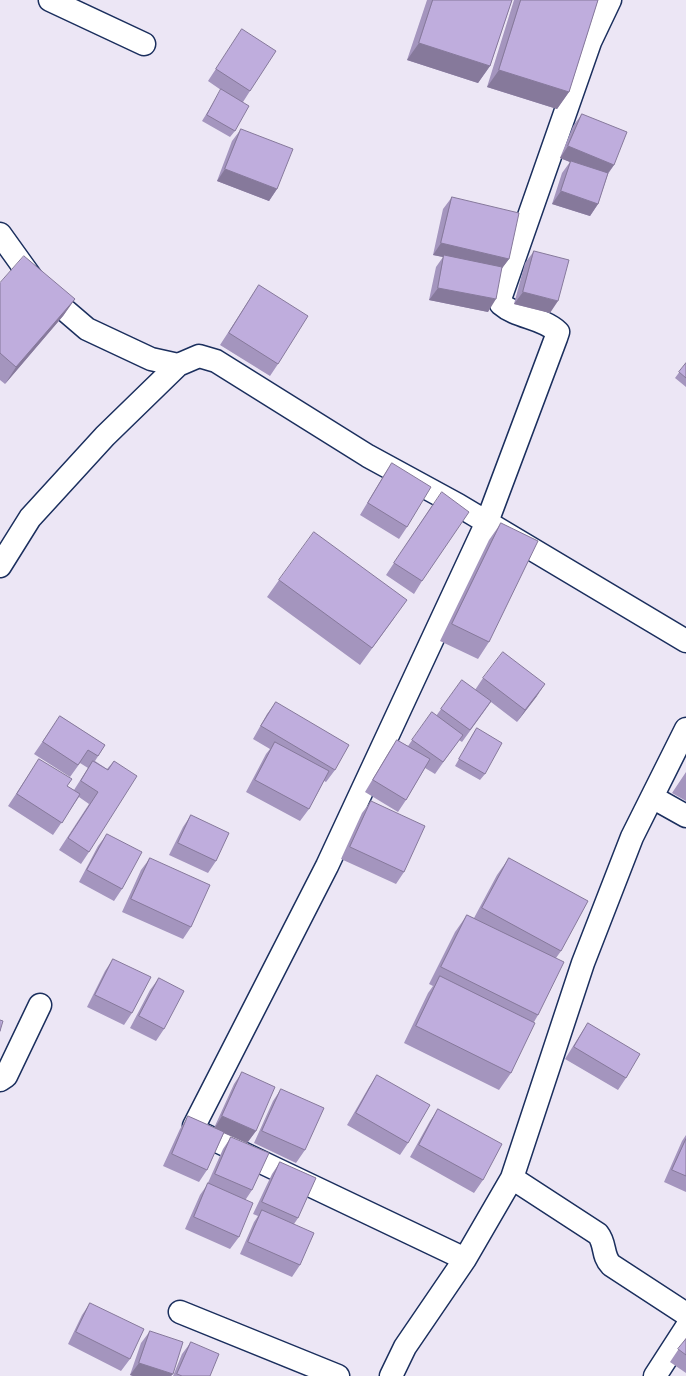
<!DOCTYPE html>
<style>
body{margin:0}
canvas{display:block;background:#ece6f5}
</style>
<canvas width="686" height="1376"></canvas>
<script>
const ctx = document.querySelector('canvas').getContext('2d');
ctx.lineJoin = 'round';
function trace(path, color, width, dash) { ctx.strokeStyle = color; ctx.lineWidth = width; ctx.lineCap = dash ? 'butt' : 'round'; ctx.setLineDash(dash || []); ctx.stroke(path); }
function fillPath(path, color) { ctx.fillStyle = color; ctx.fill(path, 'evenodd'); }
const minor = new Path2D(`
 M 50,0 L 144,44
 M 0,234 L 38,287 L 87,329 L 151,359 L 178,365 L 199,356 L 216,361 L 368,456 L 458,505 L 686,641
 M 0,566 L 30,518 L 105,436 L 178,365
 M 652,797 L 686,816
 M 0,1080 L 6,1076 L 40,1005
 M 512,1178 L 598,1234 C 606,1244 602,1256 611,1265 L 686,1314
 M 465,1259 L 196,1131 L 194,1126 L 327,866 L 487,522 L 556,338 L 558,332 C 542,317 517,318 501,304 L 501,296 L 590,42 L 610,0
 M 180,1312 L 338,1376
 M 391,1376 L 405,1347 L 465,1259 L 512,1178 L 583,963 L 632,837 L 686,729
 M 655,1376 L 686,1328`);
const wall = new Path2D(`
 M 427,0 L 512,0 L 490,66 L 478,83 L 407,60 Z
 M 514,0 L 598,0 L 569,92 L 557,109 L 487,87 Z
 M 242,29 L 250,91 L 243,102 L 235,131 L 230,137 L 202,121 L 221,90 L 208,81 Z
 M 582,114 L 614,165 L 608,174 L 598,204 L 590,216 L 552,204 L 562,173 L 570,162 L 560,158 L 573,126 Z
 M 241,129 L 277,189 L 269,201 L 217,181 L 232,141 Z
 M 452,197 L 509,259 L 502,268 L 488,312 L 429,300 L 436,267 L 443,257 L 433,255 L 443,209 Z
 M 534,251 L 550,313 L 514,304 L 525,263 Z
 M 0,283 L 75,299 L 63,316 L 5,384 L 0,380 Z
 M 259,285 L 278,364 L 270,376 L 220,345 L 251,297 Z
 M 686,363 L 686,387 L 675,378 Z
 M 392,463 L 407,527 L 399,539 L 360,515 L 384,475 Z
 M 433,504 L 422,581 L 414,594 L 386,575 Z
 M 501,523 L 489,642 L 478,659 L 440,641 L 489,540 Z
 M 279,580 L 395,617 L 360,665 L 267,597 Z
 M 483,678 L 537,696 L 517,722 L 491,702 L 462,742 L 459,740 L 435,774 L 425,768 L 406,800 L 398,812 L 365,792 L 389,752 L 397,740 L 408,746 L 432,712 L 436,716 L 462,680 L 475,690 Z
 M 276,702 L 335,770 L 326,782 L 324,781 L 309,809 L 300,821 L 246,792 L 266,754 L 270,749 L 253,739 L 267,714 Z
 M 60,716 L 105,745 L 95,761 L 107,769 L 114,761 L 89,852 L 81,864 L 59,850 L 89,804 L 79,797 L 53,835 L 8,806 L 39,759 L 67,786 L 74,790 L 88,768 L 80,763 L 70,777 L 34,754 Z
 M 477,728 L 485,774 L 480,780 L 455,766 L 473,734 Z
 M 686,772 L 686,801 L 672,793 Z
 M 371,801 L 404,872 L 396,884 L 341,859 L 362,813 Z
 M 191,815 L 216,861 L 208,873 L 169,855 L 183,827 Z
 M 107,834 L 122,889 L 114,901 L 79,882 L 98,846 Z
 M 150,858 L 191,927 L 183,939 L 122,912 L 141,870 Z
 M 509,858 L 561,951 L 556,958 L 538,1015 L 534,1022 L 511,1073 L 499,1090 L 404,1043 L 428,993 L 433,986 L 429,984 L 455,932 L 467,915 L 474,918 L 497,875 Z
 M 113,959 L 132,1013 L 124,1025 L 87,1007 L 105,971 Z
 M 159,978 L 164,1029 L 156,1041 L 130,1028 L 150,990 Z
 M 588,1023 L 626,1078 L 618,1090 L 565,1059 L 580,1035 Z
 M 242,1072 L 256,1131 L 247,1143 L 224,1133 L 207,1170 L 199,1182 L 163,1166 L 180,1129 L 188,1116 L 214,1128 L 234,1084 Z
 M 377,1075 L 408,1143 L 400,1155 L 347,1125 L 369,1087 Z
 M 281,1089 L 305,1150 L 296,1163 L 254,1143 L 273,1101 Z
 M 438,1109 L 483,1180 L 474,1193 L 410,1157 L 430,1121 Z
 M 686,1135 L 686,1192 L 664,1182 L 682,1141 Z
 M 231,1137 L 252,1190 L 246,1199 L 239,1237 L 230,1249 L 185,1229 L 200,1195 L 207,1185 L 223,1149 Z
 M 280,1162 L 298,1218 L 294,1224 L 300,1265 L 292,1277 L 240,1254 L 254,1222 L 258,1216 L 253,1214 L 272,1174 Z
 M 90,1303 L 130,1359 L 121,1371 L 68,1344 L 82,1315 Z
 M 150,1331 L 173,1374 L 171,1376 L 133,1376 L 130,1375 L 141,1343 Z
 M 686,1338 L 686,1373 L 670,1362 Z
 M 191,1342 L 210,1376 L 173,1376 L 182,1354 Z`);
const shadedWall = new Path2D(`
 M 419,43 L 490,66 L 478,83 L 407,60 Z
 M 499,70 L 569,92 L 557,109 L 487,87 Z
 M 568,146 L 614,165 L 605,177 L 571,161 L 570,162 L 560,158 Z
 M 225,169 L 277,189 L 269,201 L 217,181 Z
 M 561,191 L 598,204 L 590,216 L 552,204 Z
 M 441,243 L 509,259 L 500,271 L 444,255 L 443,257 L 433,255 Z
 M 438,288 L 496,299 L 488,312 L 429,300 Z
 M 523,292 L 558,301 L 550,313 L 514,304 Z
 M 75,299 L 63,316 L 5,384 L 16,367 Z
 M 545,684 L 537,696 L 517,722 L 525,710 Z
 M 222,1116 L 256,1131 L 247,1143 L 214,1129 Z
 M 139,1363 L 173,1374 L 171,1376 L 133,1376 L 130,1375 Z`);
const building = new Path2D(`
 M 433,0 L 512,0 L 490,66 L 419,43 Z
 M 521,0 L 598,0 L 569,92 L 499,70 Z
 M 242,29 L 276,51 L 250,91 L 216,69 Z
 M 221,89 L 249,106 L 235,131 L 207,115 Z
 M 582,114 L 627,132 L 614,165 L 568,146 Z
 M 241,129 L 293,149 L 277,189 L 225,169 Z
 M 571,161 L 608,173 L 598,204 L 561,191 Z
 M 452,197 L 519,213 L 509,259 L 441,243 Z
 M 534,251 L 569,260 L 558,301 L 523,292 Z
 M 444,255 L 502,267 L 496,299 L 438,288 Z
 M 24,256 L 75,299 L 16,367 L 0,353 L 0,283 Z
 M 259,285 L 308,316 L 278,364 L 229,333 Z
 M 686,363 L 686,378 L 679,372 Z
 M 392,463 L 431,487 L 407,527 L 368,503 Z
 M 442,492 L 469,512 L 422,581 L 394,563 Z
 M 501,523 L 538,541 L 489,642 L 452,624 Z
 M 314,532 L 407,600 L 372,648 L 279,580 Z
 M 503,652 L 545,684 L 525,710 L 483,678 Z
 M 462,680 L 491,701 L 470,730 L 441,709 Z
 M 276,702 L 349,745 L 335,770 L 261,726 Z
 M 432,712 L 463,735 L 443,762 L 412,740 Z
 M 60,716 L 105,745 L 98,756 L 88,750 L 78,765 L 43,742 Z
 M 477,728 L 502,743 L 485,774 L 459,759 Z
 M 397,740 L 430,759 L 406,800 L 373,780 Z
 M 275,742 L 329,771 L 309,809 L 255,780 Z
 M 39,759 L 72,779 L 67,786 L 80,794 L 62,823 L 17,794 Z
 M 93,761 L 108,770 L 114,761 L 137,776 L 89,852 L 68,838 L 98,792 L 81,781 Z
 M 371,801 L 425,826 L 404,872 L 350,847 Z
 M 191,815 L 229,833 L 216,861 L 178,843 Z
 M 107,834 L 142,852 L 122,889 L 87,870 Z
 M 150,858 L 210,885 L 191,927 L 131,899 Z
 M 509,858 L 588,901 L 561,951 L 482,908 Z
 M 467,915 L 564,962 L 538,1015 L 441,967 Z
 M 113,959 L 151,977 L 132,1013 L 95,995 Z
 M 440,976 L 535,1023 L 511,1073 L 416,1026 Z
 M 159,978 L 184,991 L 164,1029 L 139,1016 Z
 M 0,1020 L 3,1021 L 0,1031 Z
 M 588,1023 L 640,1054 L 626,1078 L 574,1047 Z
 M 242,1072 L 275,1087 L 256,1131 L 222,1116 Z
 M 377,1075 L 430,1105 L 408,1143 L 356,1113 Z
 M 281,1089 L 324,1108 L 305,1150 L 262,1131 Z
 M 438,1109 L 502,1144 L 483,1180 L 419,1145 Z
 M 188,1116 L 224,1132 L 207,1170 L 172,1154 Z
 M 231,1137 L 269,1153 L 252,1190 L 215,1174 Z
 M 686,1139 L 686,1176 L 672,1170 Z
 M 280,1162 L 316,1178 L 298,1218 L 262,1202 Z
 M 208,1183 L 253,1203 L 239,1237 L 194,1217 Z
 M 262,1210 L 314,1233 L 300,1265 L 248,1242 Z
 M 90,1303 L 144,1329 L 130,1359 L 76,1332 Z
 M 150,1331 L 183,1342 L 173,1374 L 139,1363 Z
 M 686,1339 L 686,1355 L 678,1349 Z
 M 191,1342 L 219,1354 L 210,1376 L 182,1376 L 177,1374 Z`);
trace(minor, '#1b2f5e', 25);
trace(minor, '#fff', 22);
fillPath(wall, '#a495be');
fillPath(shadedWall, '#86799b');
fillPath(building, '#bfaddd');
trace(building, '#86799b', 1);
</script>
